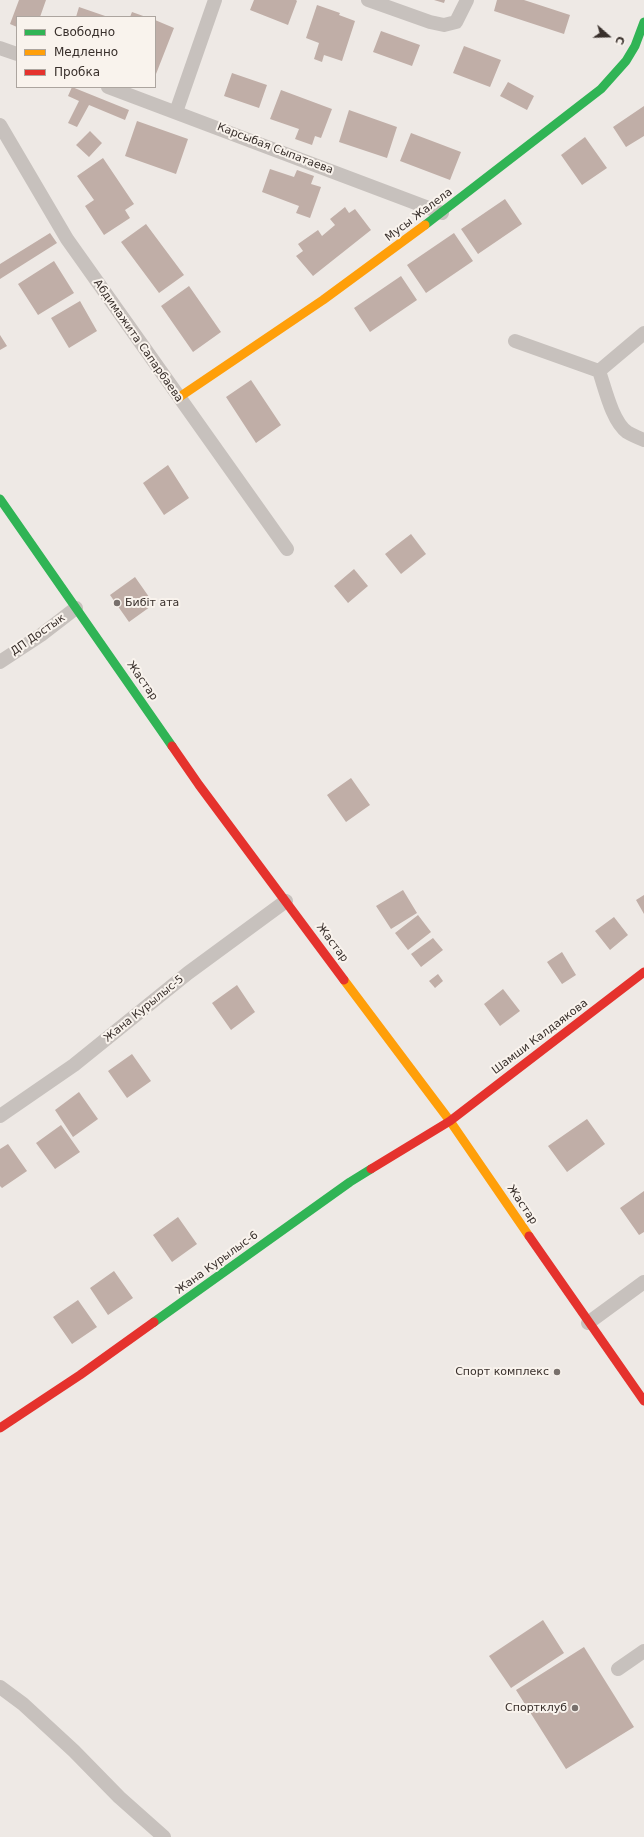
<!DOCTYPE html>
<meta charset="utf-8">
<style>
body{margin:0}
#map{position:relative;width:644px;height:1837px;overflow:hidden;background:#eee9e5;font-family:"DejaVu Sans",sans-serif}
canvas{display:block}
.legend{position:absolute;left:16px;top:16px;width:140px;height:72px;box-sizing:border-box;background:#f9f3ed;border:1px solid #aca59f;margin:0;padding:5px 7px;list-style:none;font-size:12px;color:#382f2b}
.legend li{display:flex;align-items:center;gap:8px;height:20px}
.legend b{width:20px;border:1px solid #aca59f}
.north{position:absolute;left:588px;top:16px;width:40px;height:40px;-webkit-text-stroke:3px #f9f3ed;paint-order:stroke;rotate:110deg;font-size:11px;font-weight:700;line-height:16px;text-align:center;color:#382f2b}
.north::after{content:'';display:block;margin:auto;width:14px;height:18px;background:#382f2b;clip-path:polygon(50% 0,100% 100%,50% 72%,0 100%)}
</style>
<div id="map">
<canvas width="644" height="1837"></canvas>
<ul class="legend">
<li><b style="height:5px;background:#30b455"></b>Свободно</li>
<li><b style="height:5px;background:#ff9f0a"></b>Медленно</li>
<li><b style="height:5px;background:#e5322d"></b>Пробка</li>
</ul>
<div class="north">С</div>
</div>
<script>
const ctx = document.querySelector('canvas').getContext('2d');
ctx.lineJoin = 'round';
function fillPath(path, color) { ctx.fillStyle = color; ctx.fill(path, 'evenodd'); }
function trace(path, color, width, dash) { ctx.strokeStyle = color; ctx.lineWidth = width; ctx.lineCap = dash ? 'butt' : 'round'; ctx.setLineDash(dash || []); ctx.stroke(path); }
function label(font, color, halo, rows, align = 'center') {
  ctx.font = font + ' "DejaVu Sans",sans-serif'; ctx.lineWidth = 4; ctx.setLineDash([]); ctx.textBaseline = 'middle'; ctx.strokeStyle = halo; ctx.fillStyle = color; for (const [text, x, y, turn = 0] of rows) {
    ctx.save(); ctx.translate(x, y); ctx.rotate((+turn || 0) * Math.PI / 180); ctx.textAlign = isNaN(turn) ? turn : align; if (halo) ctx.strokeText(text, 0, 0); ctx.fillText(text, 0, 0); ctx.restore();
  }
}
const building = new Path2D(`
 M 19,0 L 46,0 L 40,17 L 17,17 L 17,27 L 10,24 Z
 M 254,0 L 296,0 L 297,1 L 288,25 L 250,10 Z
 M 434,0 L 445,0 L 444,3 Z
 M 497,0 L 524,0 L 570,15 L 564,34 L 494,11 Z
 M 317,5 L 340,13 L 339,15 L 355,21 L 342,61 L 324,55 L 322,62 L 314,59 L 319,43 L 306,38 Z
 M 79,7 L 108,17 L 76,17 Z
 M 132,12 L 146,17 L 130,17 Z
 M 155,20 L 174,28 L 156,74 L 155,73 Z
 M 381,31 L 420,45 L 412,66 L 373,52 Z
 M 464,46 L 501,60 L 490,87 L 453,73 Z
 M 232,73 L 267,85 L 259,108 L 224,96 Z
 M 508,82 L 534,96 L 527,110 L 500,96 Z
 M 72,87 L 129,110 L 125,120 L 89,105 L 77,127 L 68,123 L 79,101 L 68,96 Z
 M 281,90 L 332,109 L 321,138 L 315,136 L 312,145 L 295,139 L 299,129 L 270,119 Z
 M 644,106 L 644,136 L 626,147 L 613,127 Z
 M 349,110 L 397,127 L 387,158 L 339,142 Z
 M 137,121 L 188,139 L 176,174 L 125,156 Z
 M 90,131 L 102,143 L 89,157 L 76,145 Z
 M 411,133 L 461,152 L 450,180 L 400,161 Z
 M 585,137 L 607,168 L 582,185 L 561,155 Z
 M 103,158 L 134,204 L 125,210 L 130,218 L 104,235 L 85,206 L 94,200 L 77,176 Z
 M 270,169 L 294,177 L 297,170 L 314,176 L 311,184 L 321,187 L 310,218 L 296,213 L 299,206 L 262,192 Z
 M 505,199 L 522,224 L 478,254 L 461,229 Z
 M 345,207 L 349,213 L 355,209 L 371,230 L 313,276 L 296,256 L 303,251 L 298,244 L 318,230 L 322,236 L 335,225 L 330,219 Z
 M 146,224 L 184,275 L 159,293 L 121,242 Z
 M 50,233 L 57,243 L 0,279 L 0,264 Z
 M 454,233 L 473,261 L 426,293 L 407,265 Z
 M 54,261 L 74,293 L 38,315 L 18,284 Z
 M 401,276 L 417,300 L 370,332 L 354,308 Z
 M 189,286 L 221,332 L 193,352 L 161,306 Z
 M 80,301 L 97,331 L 69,348 L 51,318 Z
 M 0,335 L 7,346 L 0,350 Z
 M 251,380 L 281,425 L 256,443 L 226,397 Z
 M 168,465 L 189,498 L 164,515 L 143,483 Z
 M 411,534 L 426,554 L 401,574 L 385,554 Z
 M 354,569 L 368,586 L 348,603 L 334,586 Z
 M 135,577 L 154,604 L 129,622 L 110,595 Z
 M 351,778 L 370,805 L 346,822 L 327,795 Z
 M 403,890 L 417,913 L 391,929 L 376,906 Z
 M 644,895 L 644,914 L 636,900 Z
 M 418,915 L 431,932 L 408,950 L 395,933 Z
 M 614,917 L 628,935 L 610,950 L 595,931 Z
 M 433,938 L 443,950 L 421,967 L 411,954 Z
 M 562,952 L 576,975 L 562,984 L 547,962 Z
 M 438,974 L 443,981 L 435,988 L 429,981 Z
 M 237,985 L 255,1012 L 231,1030 L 212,1003 Z
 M 503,989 L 520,1011 L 500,1026 L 484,1004 Z
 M 132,1054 L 151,1081 L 127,1098 L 108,1071 Z
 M 79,1092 L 98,1119 L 73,1137 L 55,1110 Z
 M 587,1119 L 605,1144 L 567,1172 L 548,1146 Z
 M 61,1125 L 80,1152 L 55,1169 L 36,1143 Z
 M 8,1144 L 27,1171 L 2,1188 L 0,1186 L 0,1149 Z
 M 644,1191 L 644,1232 L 639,1235 L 620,1208 Z
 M 178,1217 L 197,1244 L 172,1262 L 153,1235 Z
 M 114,1271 L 133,1298 L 108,1315 L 90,1288 Z
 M 78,1300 L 97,1327 L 72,1344 L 53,1317 Z
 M 543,1620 L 564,1653 L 511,1688 L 489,1656 Z
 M 584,1647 L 634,1727 L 566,1769 L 516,1690 Z`);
const street = new Path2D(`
 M 368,0 L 430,22 L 444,25 L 456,22 L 467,0
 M 0,48 L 17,54
 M 108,87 L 442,213
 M 176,112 L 215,0
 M 0,125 L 67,239 L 287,549
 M 515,341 L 599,371
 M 599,371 C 605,388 612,421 627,432 C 632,435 639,438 644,440
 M 599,371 L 644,333
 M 0,662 L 41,635 L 76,608
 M 0,1116 L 74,1065 L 188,973 L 286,901
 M 588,1323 L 644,1282
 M 618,1669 L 644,1651
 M 0,1687 L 23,1704 L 74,1751 L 119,1797 L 164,1837`);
const fast = new Path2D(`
 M 425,225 L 601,89 L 626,61 L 635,46 L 644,22
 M 0,499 L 172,746
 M 154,1322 L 350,1182 L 371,1169`);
const slow = new Path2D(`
 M 178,398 L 323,300 L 425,225
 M 344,980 L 450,1121 L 529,1236`);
const jam = new Path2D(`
 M 172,746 L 199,785 L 344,980
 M 371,1169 L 450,1121 L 644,972
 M 529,1236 L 644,1401
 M 0,1428 L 80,1375 L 154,1322`);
const markers = [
 [117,603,4,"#78706c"],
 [557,1372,4,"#78706c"],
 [575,1708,4,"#78706c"]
];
const streetNames = [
 ["Карсыбая Сыпатаева",275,149,21],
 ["Мусы Жалела",419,215,-37],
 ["Абдимажита Сапарбаева",138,341,55],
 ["ДП Достык",38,635,-35],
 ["Жастар",142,681,55],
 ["Жастар",332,943,53],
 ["Жана Курылыс-5",144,1009,-39],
 ["Шамши Калдаякова",540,1037,-37],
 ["Жастар",522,1205,56],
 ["Жана Курылыс-6",217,1263,-36]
];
const poiNames = [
 ["Бибіт ата",125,603,"left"],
 ["Спорт комплекс",549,1372],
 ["Спортклуб",567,1708]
];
fillPath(building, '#c0aea7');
trace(street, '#c7c1bd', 14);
trace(fast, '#30b455', 9);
trace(slow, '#ff9f0a', 9);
trace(jam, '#e5322d', 9);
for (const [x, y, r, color] of markers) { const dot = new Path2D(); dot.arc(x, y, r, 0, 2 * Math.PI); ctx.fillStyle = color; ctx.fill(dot); trace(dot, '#f9f3ed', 1.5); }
label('11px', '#382f2b', '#f9f3ed', streetNames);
label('11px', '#382f2b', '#f9f3ed', poiNames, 'right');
</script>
